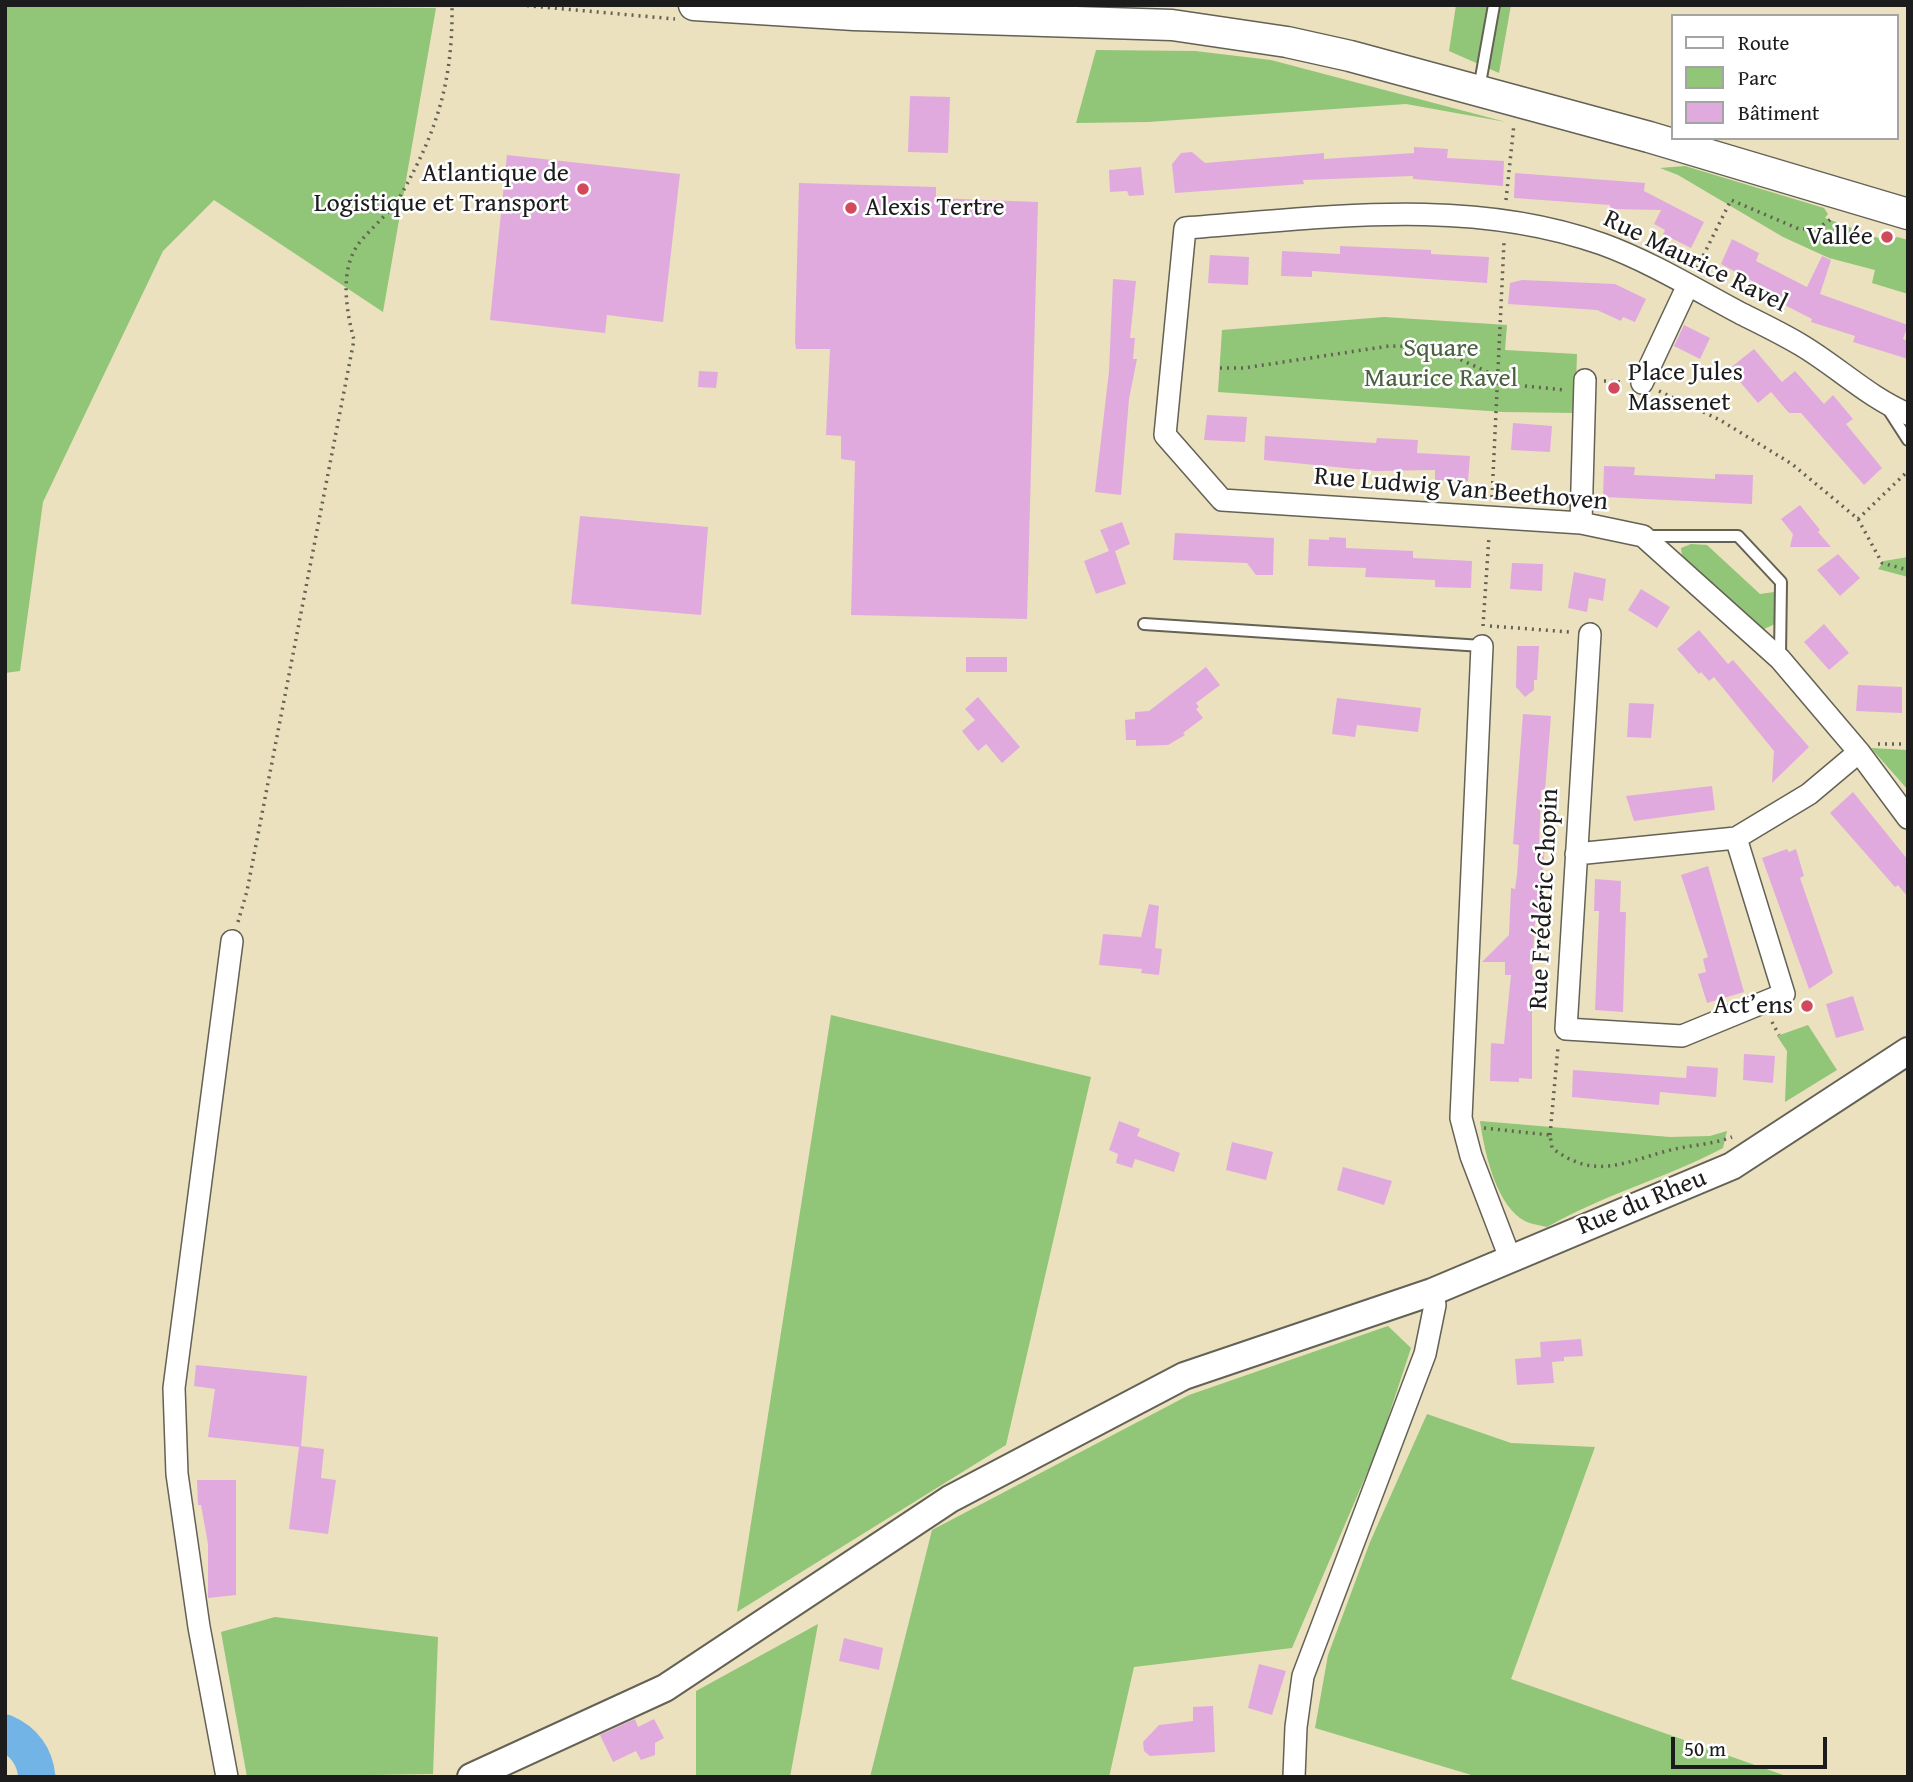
<!DOCTYPE html>
<meta charset="utf-8">
<style>
body{margin:0}
#map{position:relative;width:1913px;height:1782px;overflow:hidden;background:#ebe1bf;font-family:"Gentium Book Plus",serif}
canvas{display:block}
.frame{position:absolute;inset:0;border:7px solid #1c1c1c;pointer-events:none}
.legend{position:absolute;left:1671px;top:14px;width:228px;height:126px;box-sizing:border-box;background:#fff;border:2px solid #a4a4a4;margin:0;padding:9px 12px;list-style:none;font-size:21px;color:#1c1c1c}
.legend li{display:flex;align-items:center;gap:14px;height:35px}
.legend b{width:35px;border:2px solid #a4a4a4}
.scale{position:absolute;left:1671px;top:1737px;width:156px;height:32px;box-sizing:border-box;border:4px solid #1c1c1c;border-top:0;padding-left:9px;font-size:21px;line-height:24px;white-space:nowrap;color:#1c1c1c;-webkit-text-stroke:5px #fff;paint-order:stroke}
</style>
<div id="map">
<canvas width="1913" height="1782"></canvas>
<div class="frame"></div>
<ul class="legend">
<li><b style="height:9px;background:#fff"></b>Route</li>
<li><b style="height:19px;background:#91c577"></b>Parc</li>
<li><b style="height:19px;background:#e1aade"></b>Bâtiment</li>
</ul>
<div class="scale">50 m</div>
</div>
<script>
const ctx = document.querySelector('canvas').getContext('2d');
ctx.lineJoin = 'round';
function fillPath(path, color) { ctx.fillStyle = color; ctx.fill(path, 'evenodd'); }
function trace(path, color, width, dash) { ctx.strokeStyle = color; ctx.lineWidth = width; ctx.lineCap = dash ? 'butt' : 'round'; ctx.setLineDash(dash || []); ctx.stroke(path); }
function label(font, color, halo, rows, align = 'center') {
  ctx.font = font + ' "Gentium Book Plus",serif'; ctx.lineWidth = 5; ctx.setLineDash([]); ctx.textBaseline = 'middle'; ctx.strokeStyle = halo; ctx.fillStyle = color; for (const [text, x, y, turn = 0] of rows) {
    ctx.save(); ctx.translate(x, y); ctx.rotate((+turn || 0) * Math.PI / 180); ctx.textAlign = isNaN(turn) ? turn : align; if (halo) ctx.strokeText(text, 0, 0); ctx.fillText(text, 0, 0); ctx.restore();
  }
}
const green = new Path2D(`
 M 5,5 L 436,8 L 383,312 L 214,200 L 163,251 L 43,502 L 20,671 L 5,673 Z
 M 1456,5 L 1511,5 L 1499,73 L 1449,51 Z
 M 1096,50 L 1195,51 L 1271,60 L 1506,122 L 1406,104 L 1148,122 L 1076,123 Z
 M 1685,166 L 1824,208 L 1828,214 L 1825,218 L 1889,242 L 1897,237 L 1908,240 L 1908,294 L 1872,283 L 1875,270 L 1829,258 L 1783,237 L 1678,175 L 1660,168 Z
 M 1384,317 L 1507,325 L 1505,350 L 1577,354 L 1575,413 L 1503,412 L 1218,392 L 1222,330 Z
 M 1691,544 L 1707,545 L 1760,594 L 1774,592 L 1777,614 L 1775,624 L 1764,629 L 1755,627 L 1682,555 L 1681,548 Z
 M 1908,557 L 1908,577 L 1878,569 L 1884,561 Z
 M 1871,748 L 1908,750 L 1908,790 Z
 M 831,1015 L 1091,1077 L 1006,1445 L 737,1612 Z
 M 1808,1025 L 1837,1070 L 1785,1102 L 1787,1051 L 1777,1036 Z
 M 1480,1121 L 1670,1137 L 1710,1136 L 1727,1131 L 1723,1148 C 1666,1178 1603,1195 1547,1227 C 1538,1225 1528,1224 1520,1218 C 1495,1200 1484,1150 1480,1121 Z
 M 1388,1326 L 1411,1348 L 1379,1445 L 1292,1648 L 1134,1667 L 1109,1777 L 870,1777 L 932,1530 L 1189,1395 Z
 M 1427,1414 L 1511,1443 L 1595,1447 L 1511,1679 L 1789,1777 L 1478,1777 L 1315,1728 L 1328,1655 L 1370,1542 Z
 M 275,1617 L 438,1637 L 433,1774 L 247,1777 L 221,1632 Z
 M 818,1624 L 790,1777 L 696,1777 L 696,1691 Z`);
const river = new Path2D(`
 M 5,1733 C 24,1741 35,1757 37,1777`);
const building = new Path2D(`
 M 910,96 L 950,97 L 948,153 L 908,152 Z
 M 1414,147 L 1448,149 L 1447,158 L 1504,161 L 1503,186 L 1413,179 L 1413,176 L 1303,180 L 1304,184 L 1175,193 L 1172,164 L 1181,153 L 1192,152 L 1205,163 L 1324,153 L 1324,159 L 1414,153 Z
 M 507,155 L 680,174 L 663,322 L 607,315 L 605,333 L 490,320 Z
 M 1141,167 L 1144,195 L 1129,196 L 1127,191 L 1110,192 L 1109,170 Z
 M 1515,173 L 1645,183 L 1644,191 L 1704,222 L 1691,248 L 1663,234 L 1665,230 L 1654,224 L 1661,210 L 1610,209 L 1610,205 L 1514,198 Z
 M 799,183 L 936,187 L 936,198 L 1038,202 L 1027,619 L 851,615 L 855,461 L 841,459 L 841,436 L 826,435 L 830,349 L 796,349 L 795,341 Z
 M 1732,239 L 1759,253 L 1756,261 L 1807,287 L 1822,256 L 1831,260 L 1820,294 L 1908,325 L 1903,339 L 1908,341 L 1908,359 L 1853,342 L 1855,336 L 1811,322 L 1812,319 L 1767,296 L 1769,290 L 1721,264 Z
 M 1340,246 L 1431,250 L 1431,254 L 1489,257 L 1487,283 L 1312,271 L 1312,277 L 1281,276 L 1282,251 L 1340,254 Z
 M 1210,255 L 1249,257 L 1248,285 L 1208,283 Z
 M 1113,279 L 1136,281 L 1130,338 L 1135,338 L 1133,359 L 1137,359 L 1129,399 L 1121,495 L 1095,492 L 1109,371 Z
 M 1522,280 L 1615,284 L 1646,299 L 1635,322 L 1623,317 L 1621,321 L 1597,310 L 1508,304 L 1510,283 Z
 M 1684,325 L 1710,338 L 1700,359 L 1674,346 Z
 M 1754,349 L 1782,382 L 1795,371 L 1824,404 L 1833,395 L 1853,419 L 1846,424 L 1882,468 L 1864,485 L 1801,413 L 1789,413 L 1771,392 L 1758,403 L 1729,369 Z
 M 699,371 L 718,372 L 716,388 L 698,387 Z
 M 1207,415 L 1247,417 L 1245,442 L 1204,440 Z
 M 1513,423 L 1552,426 L 1550,452 L 1511,450 Z
 M 1265,436 L 1376,443 L 1377,438 L 1418,440 L 1417,453 L 1470,456 L 1468,481 L 1435,480 L 1435,470 L 1376,471 L 1264,460 Z
 M 1604,466 L 1635,467 L 1634,475 L 1715,479 L 1715,474 L 1753,475 L 1752,504 L 1603,497 Z
 M 1800,505 L 1820,530 L 1818,532 L 1831,547 L 1790,547 L 1793,534 L 1781,519 Z
 M 580,516 L 708,527 L 701,615 L 571,604 Z
 M 1122,522 L 1130,544 L 1115,551 L 1126,584 L 1096,594 L 1084,561 L 1109,551 L 1100,530 Z
 M 1175,533 L 1274,538 L 1273,575 L 1256,575 L 1247,563 L 1173,560 Z
 M 1329,537 L 1346,538 L 1346,548 L 1413,551 L 1413,558 L 1472,561 L 1471,588 L 1435,587 L 1435,580 L 1365,577 L 1366,568 L 1308,566 L 1309,539 L 1329,540 Z
 M 1838,554 L 1860,578 L 1840,596 L 1817,570 Z
 M 1512,563 L 1543,564 L 1542,591 L 1510,589 Z
 M 1574,572 L 1606,579 L 1603,601 L 1589,598 L 1587,612 L 1568,608 Z
 M 1641,589 L 1670,607 L 1657,628 L 1628,610 Z
 M 1824,624 L 1849,653 L 1829,670 L 1804,642 Z
 M 1699,630 L 1728,664 L 1733,660 L 1809,747 L 1772,783 L 1774,751 L 1714,677 L 1709,681 L 1701,672 L 1699,674 L 1677,649 Z
 M 1517,646 L 1539,646 L 1537,680 L 1534,680 L 1534,690 L 1525,697 L 1516,687 Z
 M 966,657 L 1007,657 L 1007,672 L 966,672 Z
 M 1206,667 L 1220,685 L 1196,703 L 1199,707 L 1196,709 L 1203,718 L 1183,733 L 1185,735 L 1168,745 L 1136,746 L 1136,740 L 1126,740 L 1125,720 L 1135,719 L 1135,712 L 1149,711 Z
 M 1858,685 L 1902,687 L 1902,713 L 1856,711 Z
 M 978,697 L 1020,747 L 1002,763 L 986,744 L 978,751 L 962,731 L 975,720 L 965,709 Z
 M 1337,698 L 1421,708 L 1418,732 L 1357,725 L 1355,737 L 1332,734 Z
 M 1629,703 L 1654,704 L 1651,738 L 1627,737 Z
 M 1523,714 L 1551,716 L 1545,790 L 1541,790 L 1539,846 L 1545,846 L 1539,920 L 1535,920 L 1532,976 L 1539,977 L 1537,1007 L 1532,1007 L 1532,1079 L 1519,1078 L 1519,1082 L 1490,1081 L 1491,1043 L 1504,1044 L 1511,975 L 1505,975 L 1505,962 L 1482,962 L 1509,935 L 1511,888 L 1515,889 L 1517,875 L 1519,845 L 1513,844 Z
 M 1712,786 L 1715,810 L 1634,821 L 1626,796 Z
 M 1853,792 L 1908,860 L 1908,897 L 1898,885 L 1895,887 L 1830,813 Z
 M 1787,849 L 1789,852 L 1796,849 L 1804,876 L 1800,878 L 1833,973 L 1809,989 L 1762,858 Z
 M 1708,866 L 1744,992 L 1707,1003 L 1698,974 L 1706,972 L 1703,959 L 1708,957 L 1681,875 Z
 M 1595,879 L 1621,881 L 1620,912 L 1626,912 L 1623,1012 L 1595,1010 L 1599,911 L 1594,911 Z
 M 1149,904 L 1159,906 L 1155,948 L 1162,949 L 1159,975 L 1141,973 L 1142,969 L 1099,965 L 1103,934 L 1141,937 Z
 M 1853,996 L 1864,1030 L 1836,1038 L 1826,1004 Z
 M 1744,1054 L 1775,1056 L 1773,1083 L 1743,1080 Z
 M 1687,1066 L 1718,1068 L 1716,1097 L 1660,1092 L 1659,1105 L 1572,1097 L 1573,1070 L 1686,1078 Z
 M 1119,1121 L 1140,1129 L 1137,1136 L 1180,1153 L 1174,1172 L 1135,1159 L 1132,1168 L 1116,1163 L 1118,1154 L 1109,1150 Z
 M 1232,1142 L 1273,1152 L 1266,1180 L 1226,1170 Z
 M 1343,1167 L 1392,1181 L 1384,1205 L 1337,1190 Z
 M 1581,1339 L 1583,1356 L 1564,1357 L 1564,1361 L 1552,1362 L 1554,1383 L 1517,1385 L 1515,1359 L 1541,1357 L 1540,1342 Z
 M 196,1365 L 307,1376 L 301,1446 L 324,1449 L 321,1478 L 336,1480 L 328,1534 L 289,1529 L 299,1447 L 208,1437 L 215,1389 L 194,1386 Z
 M 197,1480 L 236,1480 L 236,1595 L 208,1598 L 208,1544 L 201,1505 L 198,1505 Z
 M 844,1638 L 883,1648 L 879,1670 L 839,1661 Z
 M 1259,1664 L 1286,1671 L 1272,1715 L 1248,1708 Z
 M 1213,1706 L 1215,1752 L 1150,1756 L 1144,1751 L 1143,1742 L 1159,1725 L 1193,1721 L 1193,1707 Z
 M 635,1719 L 638,1727 L 654,1719 L 664,1738 L 655,1743 L 655,1755 L 641,1760 L 636,1751 L 613,1762 L 600,1735 Z`);
const path = new Path2D(`
 M 520,5 L 675,19
 M 1506,200 L 1514,124
 M 1697,268 L 1731,200 L 1799,229 L 1817,229 L 1834,217
 M 1220,368 L 1244,368 L 1389,346 L 1433,347 L 1516,385 L 1564,390
 M 1604,381 L 1621,382
 M 1659,391 L 1720,420 L 1792,464 L 1858,519 L 1882,563 L 1908,570
 M 1492,497 L 1504,242
 M 1858,519 L 1908,471
 M 1483,626 L 1489,536
 M 1490,626 L 1570,632
 M 1878,744 L 1908,744
 M 238,922 L 247,891 L 354,340 C 346,310 339,268 360,242 C 373,226 392,211 402,193 C 438,129 453,79 452,5
 M 1772,1022 L 1779,1035
 M 1484,1128 L 1550,1135 L 1552,1148 C 1594,1180 1622,1163 1667,1151 C 1688,1145 1711,1145 1732,1137
 M 1550,1135 L 1558,1047`);
const service = new Path2D(`
 M 1479,89 L 1494,5
 M 1888,409 L 1908,440
 M 1647,536 L 1738,536 L 1781,582 L 1780,656
 M 1144,624 L 1482,646`);
const minor = new Path2D(`
 M 1642,383 L 1688,285
 M 1908,414 C 1868,397 1838,367 1801,345 C 1781,333 1760,323 1740,313 C 1695,289 1649,261 1602,244 C 1467,196 1323,218 1185,228 L 1165,435 L 1222,500 L 1581,523 L 1643,536 L 1780,659 L 1859,752 L 1908,818
 M 1581,523 L 1585,380
 M 1590,634 L 1566,1029 L 1682,1036 L 1784,994 L 1736,838
 M 1482,646 L 1461,1118 L 1471,1156 L 1510,1258
 M 1576,854 L 1736,838 L 1809,794 L 1859,752
 M 227,1777 L 199,1627 L 177,1474 L 174,1388 L 232,941
 M 1294,1777 L 1296,1727 L 1303,1676 L 1425,1354 L 1435,1305 L 1432,1292`);
const tertiary = new Path2D(`
 M 471,1777 L 665,1688 L 950,1499 L 1184,1376 L 1432,1292 L 1732,1166 L 1908,1051`);
const secondary = new Path2D(`
 M 694,5 L 854,15 L 1172,25 L 1287,42 L 1350,56 L 1649,137 L 1908,214`);
const markers = [
 [583,189,7,"#d1495b"],
 [851,208,7,"#d1495b"],
 [1887,237,7,"#d1495b"],
 [1614,388,7,"#d1495b"],
 [1807,1006,7,"#d1495b"]
];
const poiNames = [
 ["Atlantique de",569,174],
 ["Logistique et Transport",569,204],
 ["Alexis Tertre",865,208,"left"],
 ["Vallée",1873,237],
 ["Place Jules",1628,373,"left"],
 ["Massenet",1628,403,"left"],
 ["Act’ens",1793,1006]
];
const streetNames = [
 ["Rue Maurice Ravel",1695,262,26],
 ["Rue Ludwig Van Beethoven",1461,490,5],
 ["Rue Frédéric Chopin",1545,899,-87],
 ["Rue du Rheu",1642,1203,-22]
];
const parkNames = [
 ["Square",1441,349],
 ["Maurice Ravel",1441,379]
];
fillPath(green, '#91c577');
trace(river, '#73b4e7', 37);
fillPath(building, '#e1aade');
trace(service, '#646155', 14);
trace(minor, '#646155', 24);
trace(tertiary, '#646155', 30);
trace(secondary, '#646155', 33);
trace(path, '#646155', 3.5, [2, 5]);
trace(service, '#fff', 10);
trace(minor, '#fff', 21);
trace(tertiary, '#fff', 26);
trace(secondary, '#fff', 30);
for (const [x, y, r, color] of markers) { const dot = new Path2D(); dot.arc(x, y, r, 0, 2 * Math.PI); ctx.fillStyle = color; ctx.fill(dot); trace(dot, '#fff', 2.5); }
label('26px', '#1c1c1c', '#fff', poiNames, 'right');
label('26px', '#1c1c1c', '#fff', streetNames);
label('26px', '#4b6040', '#fff', parkNames);
</script>
